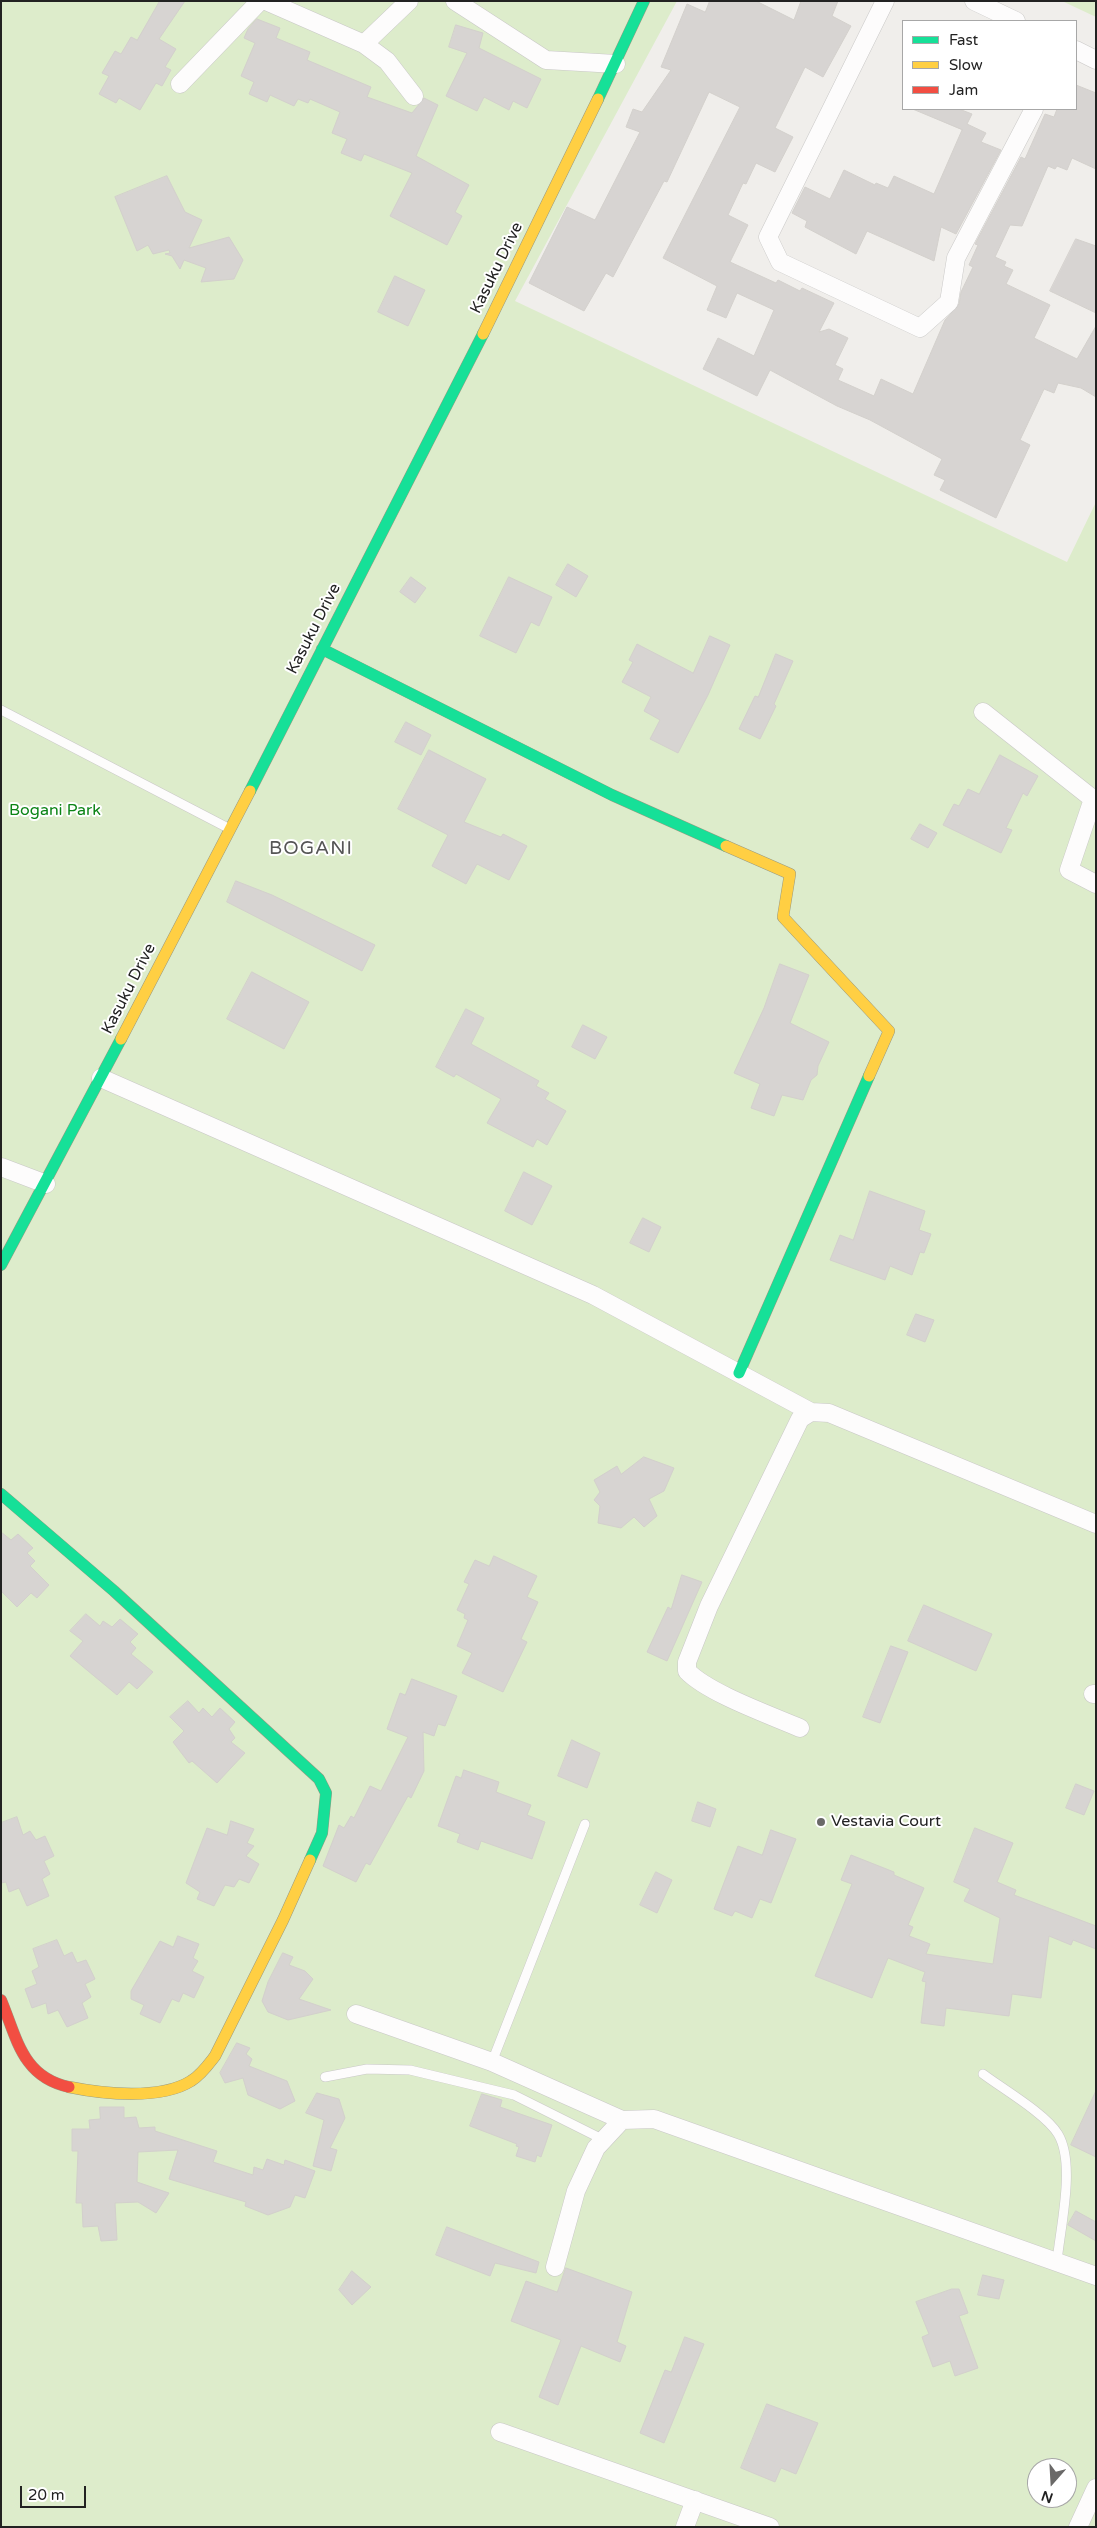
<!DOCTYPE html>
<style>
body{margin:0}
#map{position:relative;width:1097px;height:2528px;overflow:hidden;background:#f0eeeb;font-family:"Varela Round",sans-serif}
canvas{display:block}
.frame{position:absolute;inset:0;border:2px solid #222;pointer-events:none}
.legend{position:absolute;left:902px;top:20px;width:175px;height:90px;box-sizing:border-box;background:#fff;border:1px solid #a7a7a7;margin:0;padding:6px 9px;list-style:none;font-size:15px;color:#222}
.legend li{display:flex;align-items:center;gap:10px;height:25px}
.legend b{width:25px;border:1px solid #a7a7a7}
.north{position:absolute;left:1027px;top:2458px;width:50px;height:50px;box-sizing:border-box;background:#fff;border:1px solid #a7a7a7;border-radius:50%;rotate:199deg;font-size:14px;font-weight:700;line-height:20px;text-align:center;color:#222}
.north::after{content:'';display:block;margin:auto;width:18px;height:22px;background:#6a6968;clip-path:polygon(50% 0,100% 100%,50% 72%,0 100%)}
.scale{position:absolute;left:20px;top:2486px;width:66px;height:22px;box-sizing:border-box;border:2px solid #222;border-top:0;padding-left:6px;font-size:15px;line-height:18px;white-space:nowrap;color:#222;-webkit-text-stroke:4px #fff;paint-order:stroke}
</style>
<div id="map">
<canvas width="1097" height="2528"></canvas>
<div class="frame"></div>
<ul class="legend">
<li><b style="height:6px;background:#16e098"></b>Fast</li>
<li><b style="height:6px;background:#ffcf43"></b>Slow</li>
<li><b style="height:6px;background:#f24e42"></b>Jam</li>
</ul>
<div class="north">N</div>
<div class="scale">20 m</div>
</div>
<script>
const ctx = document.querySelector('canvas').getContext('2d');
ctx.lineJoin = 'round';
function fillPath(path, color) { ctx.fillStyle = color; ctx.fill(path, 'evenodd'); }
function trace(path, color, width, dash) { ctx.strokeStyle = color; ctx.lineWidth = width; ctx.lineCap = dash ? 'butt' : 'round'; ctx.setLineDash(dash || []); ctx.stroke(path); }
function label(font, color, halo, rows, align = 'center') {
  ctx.font = font + ' "Varela Round",sans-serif'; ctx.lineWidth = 4; ctx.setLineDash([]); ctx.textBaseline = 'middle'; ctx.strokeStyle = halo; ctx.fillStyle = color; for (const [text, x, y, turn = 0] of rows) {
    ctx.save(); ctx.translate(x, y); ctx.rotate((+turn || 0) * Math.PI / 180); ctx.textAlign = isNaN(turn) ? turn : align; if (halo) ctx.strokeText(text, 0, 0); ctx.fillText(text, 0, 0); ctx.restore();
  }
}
const grass = new Path2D(`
 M 1,1 L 677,1 L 515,301 L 1067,562 L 1096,502 L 1096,2527 L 1,2527 ZM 1037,2468 L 1067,2468 L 1067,2498 L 1037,2498 Z
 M 1062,1 L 1096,1 L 1096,17 Z`);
const building = new Path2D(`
 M 160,1 L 185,1 L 159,39 L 176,49 L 165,67 L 171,70 L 162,86 L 156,83 L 140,110 L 119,98 L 116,103 L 99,94 L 109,76 L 102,73 L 115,51 L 121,54 L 131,37 L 137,40 Z
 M 710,1 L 756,1 L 794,20 L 801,1 L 838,1 L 832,16 L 851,26 L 823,77 L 805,67 L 775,128 L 793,137 L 775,172 L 756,163 L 746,184 L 743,183 L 728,215 L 748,225 L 730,262 L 776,283 L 778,280 L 800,291 L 802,288 L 834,303 L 819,332 L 829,329 L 848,338 L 835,365 L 843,369 L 838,380 L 874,396 L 881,379 L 913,394 L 945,320 L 959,304 L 961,292 L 973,267 L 969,265 L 978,245 L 975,244 L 1021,157 L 1025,159 L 1045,114 L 1054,117 L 1057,109 L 1076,109 L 1076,85 L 1096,93 L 1096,169 L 1072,158 L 1067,170 L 1057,166 L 1055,169 L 1048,166 L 1022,226 L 1010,225 L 995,257 L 1006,262 L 1004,266 L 1013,270 L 1006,284 L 1050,305 L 1034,338 L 1077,359 L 1096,326 L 1096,397 L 1081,388 L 1058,383 L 1054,393 L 1044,389 L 1020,440 L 1030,445 L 996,518 L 940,490 L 945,480 L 934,475 L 942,459 L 870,420 L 837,406 L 770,370 L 757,396 L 703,369 L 718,338 L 754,356 L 774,310 L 737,293 L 726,318 L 707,310 L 717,286 L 663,258 L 740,107 L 709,92 L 667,182 L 664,181 L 613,277 L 606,273 L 584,311 L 529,283 L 567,207 L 595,220 L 640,132 L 626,127 L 633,109 L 642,112 L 671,70 L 661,67 L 687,4 L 705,12 Z
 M 257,19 L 280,28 L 276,38 L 310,52 L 307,60 L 371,87 L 367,97 L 412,113 L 424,98 L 438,105 L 416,156 L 469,185 L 455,212 L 462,216 L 447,245 L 390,216 L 412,173 L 364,154 L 361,161 L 341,153 L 347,139 L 332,133 L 340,112 L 310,99 L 308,103 L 298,99 L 294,106 L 270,95 L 267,102 L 249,94 L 254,82 L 241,76 L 255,43 L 244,38 L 248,29 Z
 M 456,25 L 483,33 L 479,48 L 541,79 L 527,108 L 513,101 L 509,110 L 484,97 L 477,111 L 446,96 L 467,53 L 449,47 Z
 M 913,109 L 959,109 L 972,114 L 967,124 L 986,133 L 981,142 L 1001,150 L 956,234 L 941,227 L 934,261 L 867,231 L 856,254 L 805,227 L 807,221 L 792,213 L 805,187 L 830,199 L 844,170 L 875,185 L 876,183 L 888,188 L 894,176 L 934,194 L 962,130 Z
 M 167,176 L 185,212 L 202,220 L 189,248 L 229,237 L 243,260 L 234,279 L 201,282 L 206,268 L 184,260 L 180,269 L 172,256 L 165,254 L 170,253 L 169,250 L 153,254 L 148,245 L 137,251 L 115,197 Z
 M 1076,239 L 1096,246 L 1096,313 L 1050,291 Z
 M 395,276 L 425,290 L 408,326 L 378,312 Z
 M 568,564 L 588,576 L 576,597 L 556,585 Z
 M 411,577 L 426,588 L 415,603 L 400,592 Z
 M 509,577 L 552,597 L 539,626 L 531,622 L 516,653 L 480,636 Z
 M 710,636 L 730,645 L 708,695 L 678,753 L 650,739 L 660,720 L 644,711 L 651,697 L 622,682 L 633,662 L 629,660 L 637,644 L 693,673 Z
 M 776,654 L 793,661 L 774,704 L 776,706 L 760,739 L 739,729 L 755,696 L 758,697 Z
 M 406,722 L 431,735 L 421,755 L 395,742 Z
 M 429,750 L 486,779 L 464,822 L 501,837 L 503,834 L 527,846 L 509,880 L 477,864 L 466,884 L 432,866 L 448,835 L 398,809 Z
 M 1000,755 L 1038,776 L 1027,796 L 1023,793 L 1006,828 L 1012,830 L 1001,853 L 943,825 L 954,804 L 959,806 L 968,789 L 979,794 Z
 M 920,824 L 937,833 L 928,848 L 911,839 Z
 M 236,881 L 272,895 L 375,945 L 362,971 L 227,902 Z
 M 780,964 L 809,975 L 790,1023 L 829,1042 L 818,1066 L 817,1075 L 811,1080 L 803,1100 L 782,1095 L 774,1116 L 751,1108 L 760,1084 L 734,1073 L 764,1008 Z
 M 252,972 L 309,1002 L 284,1049 L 227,1019 Z
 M 466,1009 L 484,1018 L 471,1044 L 539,1081 L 536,1086 L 549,1093 L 545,1099 L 566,1111 L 547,1145 L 537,1139 L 533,1147 L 487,1123 L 501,1099 L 456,1074 L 454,1077 L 436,1067 Z
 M 583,1025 L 607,1037 L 595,1059 L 572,1047 Z
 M 524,1172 L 552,1186 L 532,1225 L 505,1211 Z
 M 870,1191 L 925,1211 L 919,1230 L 931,1234 L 924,1253 L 920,1252 L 912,1275 L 890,1266 L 885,1280 L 830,1260 L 840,1235 L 853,1240 Z
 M 643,1218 L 661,1227 L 649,1252 L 630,1243 Z
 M 916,1314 L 934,1320 L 925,1342 L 907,1335 Z
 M 644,1457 L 674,1468 L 664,1491 L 649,1499 L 657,1516 L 644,1527 L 634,1517 L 621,1528 L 598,1523 L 600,1506 L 594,1500 L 600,1492 L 594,1480 L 617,1466 L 621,1474 Z
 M 1,1532 L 11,1540 L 18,1534 L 33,1548 L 27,1553 L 35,1561 L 30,1566 L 49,1585 L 37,1598 L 31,1593 L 17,1607 L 1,1591 Z
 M 494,1556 L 537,1576 L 527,1597 L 538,1602 L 521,1639 L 527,1642 L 503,1692 L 462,1673 L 472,1653 L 457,1646 L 468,1620 L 464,1618 L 465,1614 L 457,1610 L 469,1584 L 464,1582 L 475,1560 L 489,1566 Z
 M 682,1575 L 702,1582 L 667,1661 L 647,1652 L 668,1607 L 671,1609 Z
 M 924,1605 L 992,1634 L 976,1671 L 908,1641 Z
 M 86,1614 L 100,1626 L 103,1621 L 112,1627 L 120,1619 L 138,1634 L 130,1642 L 136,1648 L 131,1654 L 153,1672 L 137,1689 L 129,1682 L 117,1695 L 70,1656 L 83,1641 L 70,1631 Z
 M 891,1646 L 908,1652 L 880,1723 L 863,1717 Z
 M 412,1679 L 457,1696 L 445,1726 L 438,1724 L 434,1736 L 423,1732 L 424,1771 L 411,1798 L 408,1796 L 370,1865 L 366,1863 L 356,1882 L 323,1866 L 339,1825 L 344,1828 L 351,1816 L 354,1818 L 370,1786 L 381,1791 L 408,1737 L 387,1729 L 400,1693 L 405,1695 Z
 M 188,1701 L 199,1713 L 203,1708 L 212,1717 L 220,1708 L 235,1722 L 229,1729 L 235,1738 L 231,1742 L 245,1753 L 217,1783 L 192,1761 L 189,1763 L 173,1742 L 184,1731 L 170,1717 Z
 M 572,1740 L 600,1753 L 587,1788 L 558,1776 Z
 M 464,1770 L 499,1782 L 496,1792 L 531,1805 L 527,1815 L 545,1822 L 532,1859 L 481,1841 L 478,1850 L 457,1842 L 460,1834 L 438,1826 L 456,1776 L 461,1778 Z
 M 1076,1784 L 1094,1791 L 1084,1815 L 1066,1808 Z
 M 698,1802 L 716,1809 L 710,1827 L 692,1821 Z
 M 17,1817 L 23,1835 L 30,1831 L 36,1840 L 45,1836 L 54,1856 L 44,1861 L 50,1874 L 42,1879 L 49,1896 L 27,1906 L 19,1888 L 9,1892 L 6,1882 L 1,1883 L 1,1823 Z
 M 231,1821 L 254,1829 L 247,1843 L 254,1846 L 246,1856 L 259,1864 L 249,1883 L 239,1879 L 234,1887 L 225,1885 L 214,1906 L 197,1899 L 200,1892 L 186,1883 L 207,1828 L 227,1835 Z
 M 975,1828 L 1013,1843 L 997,1882 L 1016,1890 L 1014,1895 L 1096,1926 L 1096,1949 L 1073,1940 L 1071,1945 L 1049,1936 L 1041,1998 L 1012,1994 L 1009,2016 L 946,2008 L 944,2026 L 921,2023 L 926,1982 L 922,1981 L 925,1972 L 888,1958 L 872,1998 L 815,1976 L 852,1884 L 841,1880 L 851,1855 L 894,1872 L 894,1875 L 924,1888 L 908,1925 L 913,1927 L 909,1936 L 930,1944 L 926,1954 L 993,1964 L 1000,1918 L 964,1901 L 970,1889 L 954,1882 Z
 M 771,1830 L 796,1839 L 771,1903 L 760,1899 L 752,1918 L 735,1911 L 732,1916 L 714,1909 L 738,1846 L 762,1855 Z
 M 656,1872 L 672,1880 L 657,1913 L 640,1905 Z
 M 178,1936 L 199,1944 L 193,1958 L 198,1961 L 192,1971 L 204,1977 L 194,1998 L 183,1993 L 179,2002 L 172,1999 L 160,2023 L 140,2014 L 144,2005 L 131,1999 L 131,1991 L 160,1941 L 173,1947 Z
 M 57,1940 L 64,1956 L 72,1952 L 77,1963 L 86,1960 L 95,1979 L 85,1984 L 91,1997 L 82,2003 L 88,2018 L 67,2027 L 58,2010 L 48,2014 L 46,2003 L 32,2008 L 25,1989 L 37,1984 L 32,1971 L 39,1967 L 33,1949 Z
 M 283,1953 L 293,1957 L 289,1965 L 305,1971 L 313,1979 L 299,1999 L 331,2010 L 288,2020 L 268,2012 L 262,2001 L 268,1982 Z
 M 237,2043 L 250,2048 L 246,2054 L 252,2059 L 249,2066 L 287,2081 L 295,2101 L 280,2109 L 248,2095 L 243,2078 L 225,2083 L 220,2073 Z
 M 1096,2091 L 1096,2157 L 1071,2145 Z
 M 317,2093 L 339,2099 L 345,2118 L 330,2148 L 337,2150 L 331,2171 L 313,2166 L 324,2120 L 306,2113 Z
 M 482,2094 L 502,2100 L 500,2107 L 552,2125 L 541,2157 L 537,2155 L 535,2162 L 516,2156 L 519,2147 L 516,2146 L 517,2144 L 470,2126 Z
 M 100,2107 L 124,2107 L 124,2118 L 136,2117 L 139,2128 L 155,2127 L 155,2131 L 217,2151 L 213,2162 L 253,2175 L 254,2167 L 263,2170 L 267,2159 L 284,2165 L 285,2160 L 315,2171 L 305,2198 L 295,2195 L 290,2207 L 268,2215 L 245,2206 L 246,2202 L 169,2179 L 178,2150 L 138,2152 L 137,2182 L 169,2193 L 156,2213 L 138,2202 L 115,2203 L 117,2240 L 101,2241 L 98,2226 L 83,2227 L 82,2203 L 76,2203 L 78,2151 L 72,2151 L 72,2129 L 90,2129 L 89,2120 L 100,2119 Z
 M 1076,2211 L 1096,2222 L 1096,2241 L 1068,2225 Z
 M 447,2227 L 539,2262 L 536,2273 L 495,2263 L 490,2276 L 436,2255 Z
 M 566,2268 L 632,2292 L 617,2342 L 626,2346 L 620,2362 L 581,2346 L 558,2405 L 539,2397 L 561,2340 L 511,2321 L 526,2281 L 557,2292 Z
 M 352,2271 L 371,2287 L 352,2305 L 339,2290 Z
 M 983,2275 L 1004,2280 L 999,2299 L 978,2295 Z
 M 952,2289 L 959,2289 L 968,2313 L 959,2316 L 978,2368 L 955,2376 L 950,2361 L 933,2367 L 922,2337 L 929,2334 L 916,2302 Z
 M 685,2337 L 704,2344 L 664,2443 L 640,2433 L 665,2370 L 671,2372 Z
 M 767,2404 L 818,2423 L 796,2474 L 781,2468 L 775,2482 L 741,2468 Z`);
const lane = new Path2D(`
 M 1,710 L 230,829
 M 492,2062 L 585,1824
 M 983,2074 C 1003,2089 1046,2114 1058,2134 C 1076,2164 1060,2228 1057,2262
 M 325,2077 L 367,2069 L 410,2070 L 514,2095 L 604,2140`);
const street = new Path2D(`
 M 266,1 L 364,44 L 409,1
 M 455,1 L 546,60 L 616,64
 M 885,1 L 768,237 L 780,262 L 920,328 L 949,302 L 956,258 L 1034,109
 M 974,1 L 1016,21
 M 364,44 L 387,61 L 414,96
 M 1076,50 L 1096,60
 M 180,84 L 260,1
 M 983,712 L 1093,799 L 1069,870 L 1096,884
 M 101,1078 L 593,1295 L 811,1412
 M 1,1167 L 46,1184
 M 1093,1694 L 1096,1694
 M 800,1728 C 770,1715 708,1693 687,1671 L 687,1662 L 709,1606 L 800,1419 L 811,1412 L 829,1413 L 1096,1524
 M 356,2014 L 492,2062 L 622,2120
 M 555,2267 L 576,2191 L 596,2148 L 622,2120 L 654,2119 L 1096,2276
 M 500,2432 L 770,2527
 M 685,2527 L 695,2500
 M 1078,2527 L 1096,2488`);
const fast = new Path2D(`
 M 598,99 L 644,1
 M 322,649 L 612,795 L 726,846
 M 250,791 L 483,334
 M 1,1265 L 121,1039
 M 739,1373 L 869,1076
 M 1,1494 L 114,1591 L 319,1779 L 326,1793 L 322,1833 L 310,1860`);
const slow = new Path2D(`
 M 483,334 L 598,99
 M 726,846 L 790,874 L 783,917 L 889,1031 L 869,1076
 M 121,1039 L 250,791
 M 69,2087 C 103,2094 161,2100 191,2081 C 201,2075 208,2065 215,2056 L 283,1920 L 310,1860`);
const jam = new Path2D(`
 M 1,2000 C 17,2038 22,2077 69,2087`);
const markers = [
 [821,1822,5,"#6a6968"]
];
const streetNames = [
 ["Kasuku Drive",497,268,-64],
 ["Kasuku Drive",314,629,-63],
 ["Kasuku Drive",129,989,-63]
];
const parkNames = [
 ["Bogani Park",55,811]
];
const poiNames = [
 ["Vestavia Court",831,1822]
];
const quarterNames = [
 ["BOGANI",311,849]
];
fillPath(grass, '#ddeccb');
fillPath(building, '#d7d4d2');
trace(building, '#d3d0cc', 1);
trace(lane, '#c9c8c7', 10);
trace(street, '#c9c8c7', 19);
trace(fast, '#999a82', 12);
trace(slow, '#999a82', 12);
trace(jam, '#999a82', 12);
trace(lane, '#fdfcfc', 9);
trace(street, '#fdfcfc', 18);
trace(fast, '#16e098', 11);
trace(slow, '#ffcf43', 11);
trace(jam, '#f24e42', 11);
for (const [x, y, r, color] of markers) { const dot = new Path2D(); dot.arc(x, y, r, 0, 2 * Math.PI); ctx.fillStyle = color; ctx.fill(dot); trace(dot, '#fff', 2); }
label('16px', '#222', '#fff', streetNames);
label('16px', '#0c8416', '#fff', parkNames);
label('16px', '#222', '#fff', poiNames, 'left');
ctx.letterSpacing = '1px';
label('19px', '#555', '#fff', quarterNames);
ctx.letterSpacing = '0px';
</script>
